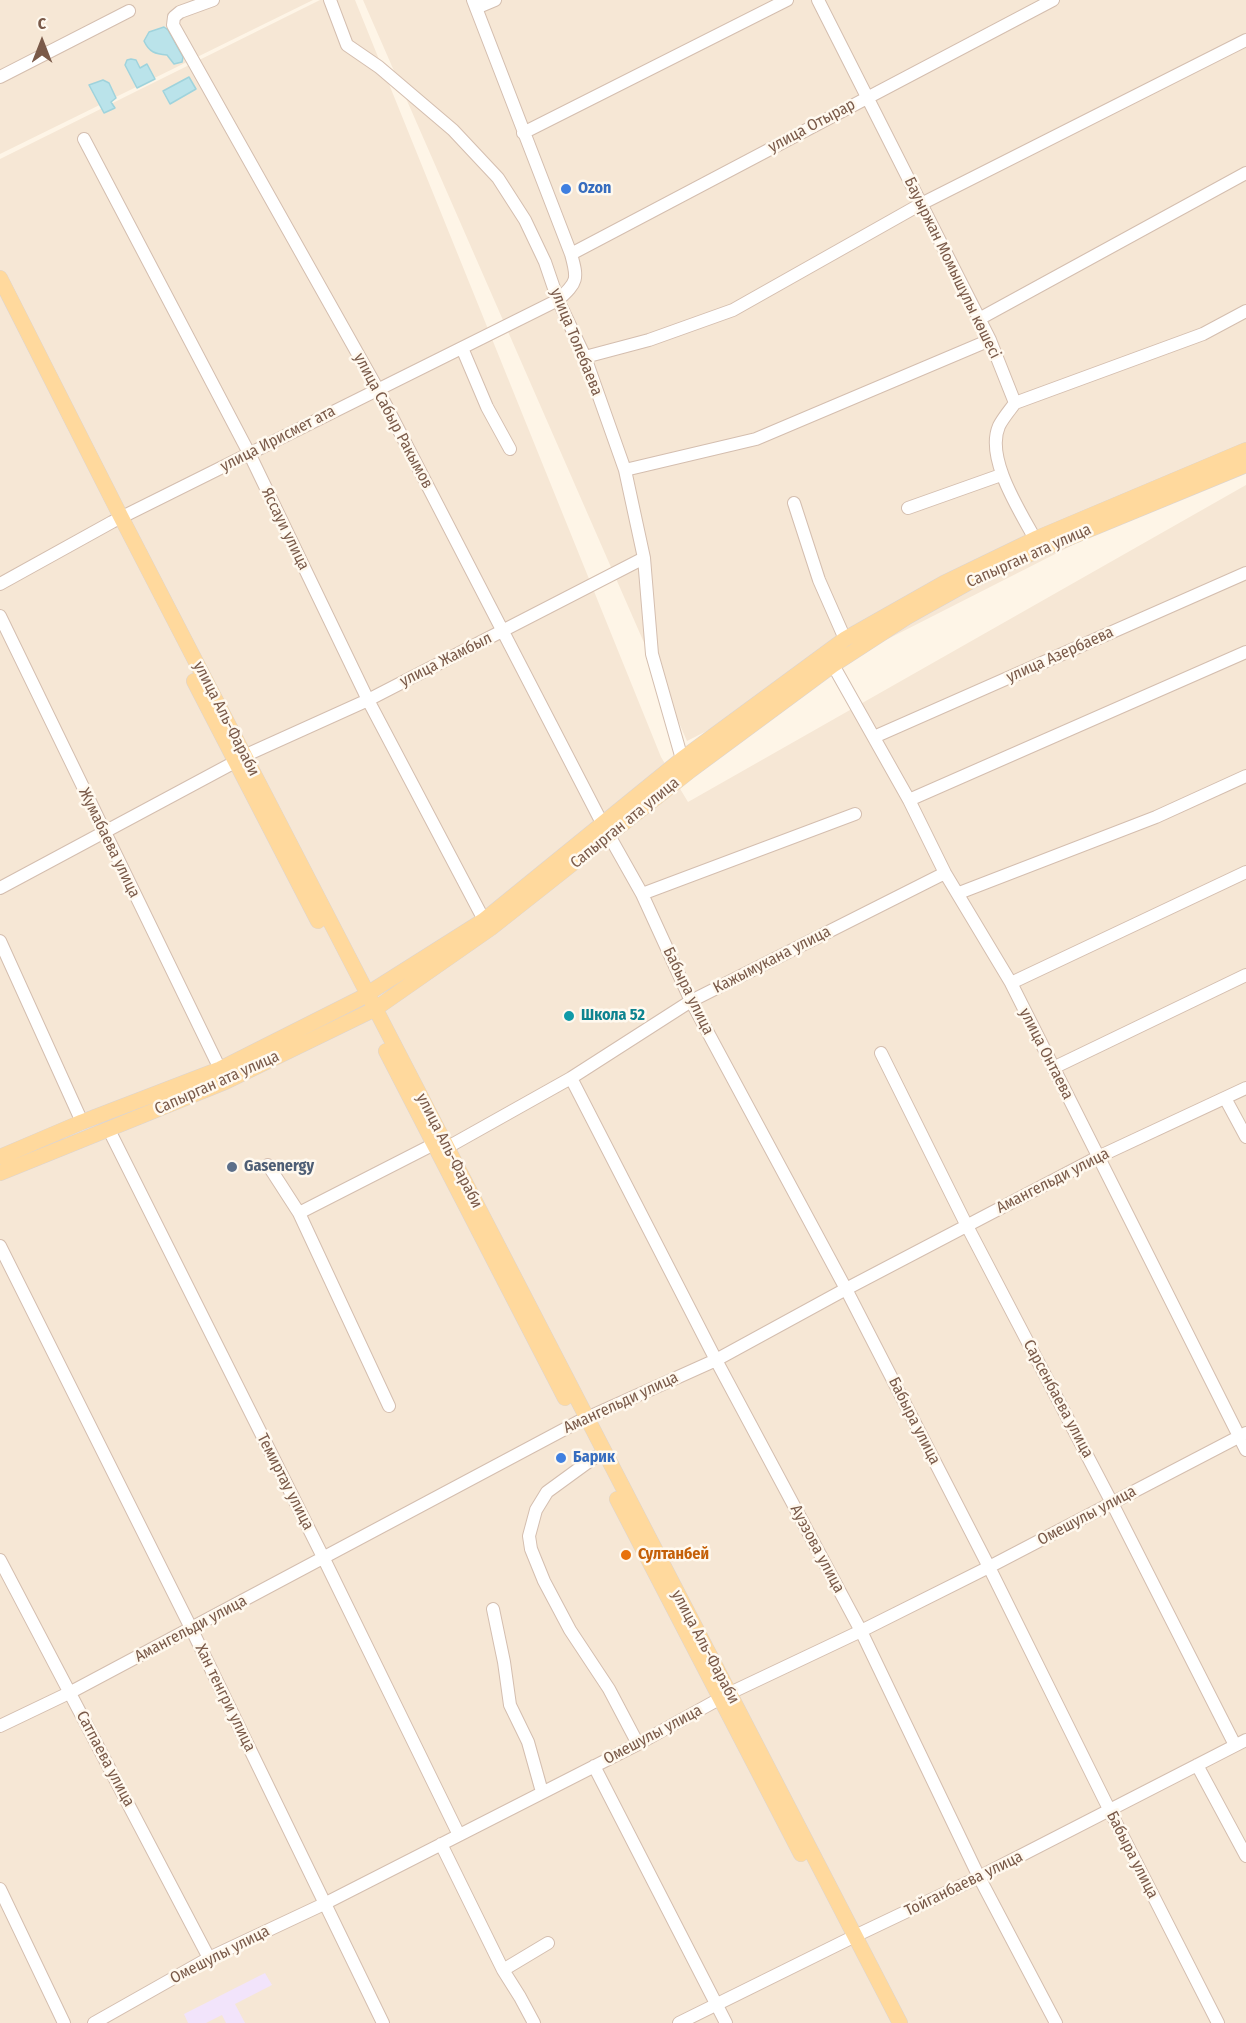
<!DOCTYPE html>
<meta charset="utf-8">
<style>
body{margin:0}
#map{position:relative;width:1246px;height:2023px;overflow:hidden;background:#fef5e7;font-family:"Fira Sans Condensed",sans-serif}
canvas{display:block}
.north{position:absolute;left:12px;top:12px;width:60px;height:60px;-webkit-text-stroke:4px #fff9ef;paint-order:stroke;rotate:0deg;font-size:16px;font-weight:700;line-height:24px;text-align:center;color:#7a5a49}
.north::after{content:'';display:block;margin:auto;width:21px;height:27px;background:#7a5a49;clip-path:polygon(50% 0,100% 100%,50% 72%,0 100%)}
</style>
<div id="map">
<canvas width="1246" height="2023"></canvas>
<div class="north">С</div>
</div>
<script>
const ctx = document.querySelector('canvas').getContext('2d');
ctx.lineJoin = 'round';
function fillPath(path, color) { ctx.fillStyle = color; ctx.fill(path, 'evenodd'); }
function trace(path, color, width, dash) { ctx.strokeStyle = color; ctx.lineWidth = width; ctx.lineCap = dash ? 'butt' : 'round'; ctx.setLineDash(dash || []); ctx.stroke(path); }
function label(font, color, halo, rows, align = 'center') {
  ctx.font = font + ' "Fira Sans Condensed",sans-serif'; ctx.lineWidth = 5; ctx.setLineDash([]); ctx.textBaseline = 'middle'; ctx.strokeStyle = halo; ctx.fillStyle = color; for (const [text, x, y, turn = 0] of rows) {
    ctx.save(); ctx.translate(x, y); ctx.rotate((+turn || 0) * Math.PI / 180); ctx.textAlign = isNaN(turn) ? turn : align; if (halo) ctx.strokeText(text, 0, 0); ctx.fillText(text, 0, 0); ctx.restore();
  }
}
const residential = new Path2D(`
 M 0,0 L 313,0 L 0,154 Z
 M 320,0 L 355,0 L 661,757 L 688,802 L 1246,485 L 1246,2023 L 0,2023 L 0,159 Z
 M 363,0 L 1246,0 L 1246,457 L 687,741 Z`);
const education = new Path2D(`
 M 265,1973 L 272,1985 L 235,2004 L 245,2023 L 226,2023 L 222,2015 L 206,2023 L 188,2023 L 184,2014 Z`);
const water = new Path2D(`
 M 164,27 L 168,30 L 183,57 L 182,62 L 174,64 L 167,55 C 155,54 149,52 144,41 L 149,32 Z
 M 131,59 L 136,60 L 140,68 L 147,64 L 155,79 L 137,88 L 125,65 L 127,60 Z
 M 189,77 L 196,89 L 170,104 L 163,91 Z
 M 103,80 L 109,83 L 116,98 L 111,102 L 115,108 L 104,113 L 89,85 Z`);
const minor = new Path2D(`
 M 213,0 L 180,12 L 174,17 L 173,25 L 377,388 L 602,823 L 642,894 L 691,1001 L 846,1289 L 989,1567 L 1110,1811 L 1218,2023
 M 330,0 L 347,45 L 379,67 L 453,130 L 498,178 L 525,220 L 545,262 L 558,300 L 585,357 L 625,470 L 644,558 L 652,654 L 682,759
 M 818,0 L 990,340 L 1015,403 C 1010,410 1003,418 999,426 C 985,458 1020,511 1035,539
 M 476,8 L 495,0
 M 0,77 L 129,11
 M 523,133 L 787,0
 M 84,139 L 250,455 L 368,700 L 484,920
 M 571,254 L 1053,0
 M 979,319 L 1246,173
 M 462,348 L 487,407 L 510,449
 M 585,357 L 649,340 L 733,310 L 921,204 L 1246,40
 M 1015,403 L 1203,334 L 1246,311
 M 625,470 L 756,439 L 990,340
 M 794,503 L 819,580 L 845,639
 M 908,508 L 1001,475
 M 0,584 L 112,522 L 558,300 C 578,282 578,279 571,254 L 473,0
 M 0,616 L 220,1069
 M 833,665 L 909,800 L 945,873 L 1011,983 L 1246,1450
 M 874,737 L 1246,573
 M 244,756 L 368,700 L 644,558
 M 909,800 L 1246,652
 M 0,888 L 235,762
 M 959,893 L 1156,817 L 1246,776
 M 642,894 L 855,814
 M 0,941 L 82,1122
 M 1011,983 L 1246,872
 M 881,1053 L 967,1226 L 1112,1503 L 1235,1745
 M 1053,1068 L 1246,975
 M 571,1078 L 716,1360 L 861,1631 L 979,1877 L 1056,2023
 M 1225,1098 L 1246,1137
 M 109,1130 L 324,1559 L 459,1835
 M 448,1147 L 571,1078 L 691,1001 L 945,873
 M 268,1165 L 299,1213
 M 0,1246 L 191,1628 L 383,2023
 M 389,1406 L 299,1213 L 440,1141
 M 595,1457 L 547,1492 L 536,1510 L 529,1536 L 531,1549 L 544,1581 L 570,1630 L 609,1689 L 638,1744
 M 0,1560 L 209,1958
 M 493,1609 L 504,1662 L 510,1705 L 528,1742 L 542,1792
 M 0,1726 L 71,1692 L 578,1422 L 716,1360 L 846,1289 L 1098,1157 L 1246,1088
 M 1197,1765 L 1246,1856
 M 594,1766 L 726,2023
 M 441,1844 L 503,1970 L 520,1997 L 534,2023
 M 0,1889 L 64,2023
 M 503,1970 L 548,1943
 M 94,2023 L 209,1958 L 324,1904 L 638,1744 L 730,1693 L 861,1631 L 989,1567 L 1246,1433
 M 679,2023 L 855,1936 L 979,1877 L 1246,1740`);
const major = new Path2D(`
 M 0,278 L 121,517 L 900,2023
 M 194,681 L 318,921
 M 386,1051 L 565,1398
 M 0,1157 L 82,1122 L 220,1069 L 359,999 L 484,920 L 682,759 L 845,639 L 944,583 L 1035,539 L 1246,450
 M 0,1173 L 225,1082 L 375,1009 L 491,928 L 691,770 L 833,665 L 907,617 L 975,579 L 1037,551 L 1246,465
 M 617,1499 L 801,1854`);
const markers = [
 [566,189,6,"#3f7fe0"],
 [569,1016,6,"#0f9aa8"],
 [232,1167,6,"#5c6f8a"],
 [561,1458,6,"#3f7fe0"],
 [626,1555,6,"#e8710a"]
];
const streetNames = [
 ["улица Отырар",812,126,-28],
 ["Бауыржан Момышұлы көшесі",952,268,64],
 ["улица Толебаева",576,342,68],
 ["улица Сабыр Ракымов",393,421,62],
 ["улица Ирисмет ата",278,439,-27],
 ["Яссауи улица",285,529,64],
 ["Сапырган ата улица",1029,556,-24],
 ["улица Азербаева",1060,655,-24],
 ["улица Жамбыл",446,660,-27],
 ["улица Аль-Фараби",226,719,63],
 ["Сапырган ата улица",625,823,-39],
 ["Жумабаева улица",109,843,64],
 ["Кажымукана улица",772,960,-27],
 ["Бабыра улица",688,991,64],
 ["улица Онтаева",1046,1054,63],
 ["Сапырган ата улица",217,1083,-24],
 ["улица Аль-Фараби",449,1151,63],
 ["Амангельди улица",1053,1181,-27],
 ["Сарсенбаева улица",1058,1399,62],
 ["Амангельди улица",621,1403,-25],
 ["Бабыра улица",914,1421,63],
 ["Темиртау улица",285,1482,63],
 ["Омешулы улица",1087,1516,-28],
 ["Ауэзова улица",817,1549,62],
 ["Амангельди улица",191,1629,-28],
 ["улица Аль-Фараби",705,1647,62],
 ["Хан тенгри улица",225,1698,64],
 ["Омешулы улица",653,1735,-28],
 ["Сатпаева улица",105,1759,62],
 ["Бабыра улица",1132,1855,63],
 ["Тойганбаева улица",964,1884,-26],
 ["Омешулы улица",220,1955,-27]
];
const shopNames = [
 ["Ozon",578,189],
 ["Барик",573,1458]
];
const cultureNames = [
 ["Школа 52",581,1016]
];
const serviceNames = [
 ["Gasenergy",244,1167]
];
const foodNames = [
 ["Султанбей",638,1555]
];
fillPath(residential, '#f6e7d5');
fillPath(education, '#f2e4fb');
fillPath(water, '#bae3ea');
trace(water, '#9fd3dc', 1.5);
trace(minor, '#d4beaf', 14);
trace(major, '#dcd4d0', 16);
trace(minor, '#fff', 12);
trace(major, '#ffd99d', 15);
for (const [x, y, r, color] of markers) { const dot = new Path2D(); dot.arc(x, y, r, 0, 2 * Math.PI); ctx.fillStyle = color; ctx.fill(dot); trace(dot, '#fff9ef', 2); }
label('16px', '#7a5a49', '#fff9ef', streetNames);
label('bold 16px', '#366cbe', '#fff9ef', shopNames, 'left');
label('bold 16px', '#0d838f', '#fff9ef', cultureNames, 'left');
label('bold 16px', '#4e5e75', '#fff9ef', serviceNames, 'left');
label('bold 16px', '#c56008', '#fff9ef', foodNames, 'left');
</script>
